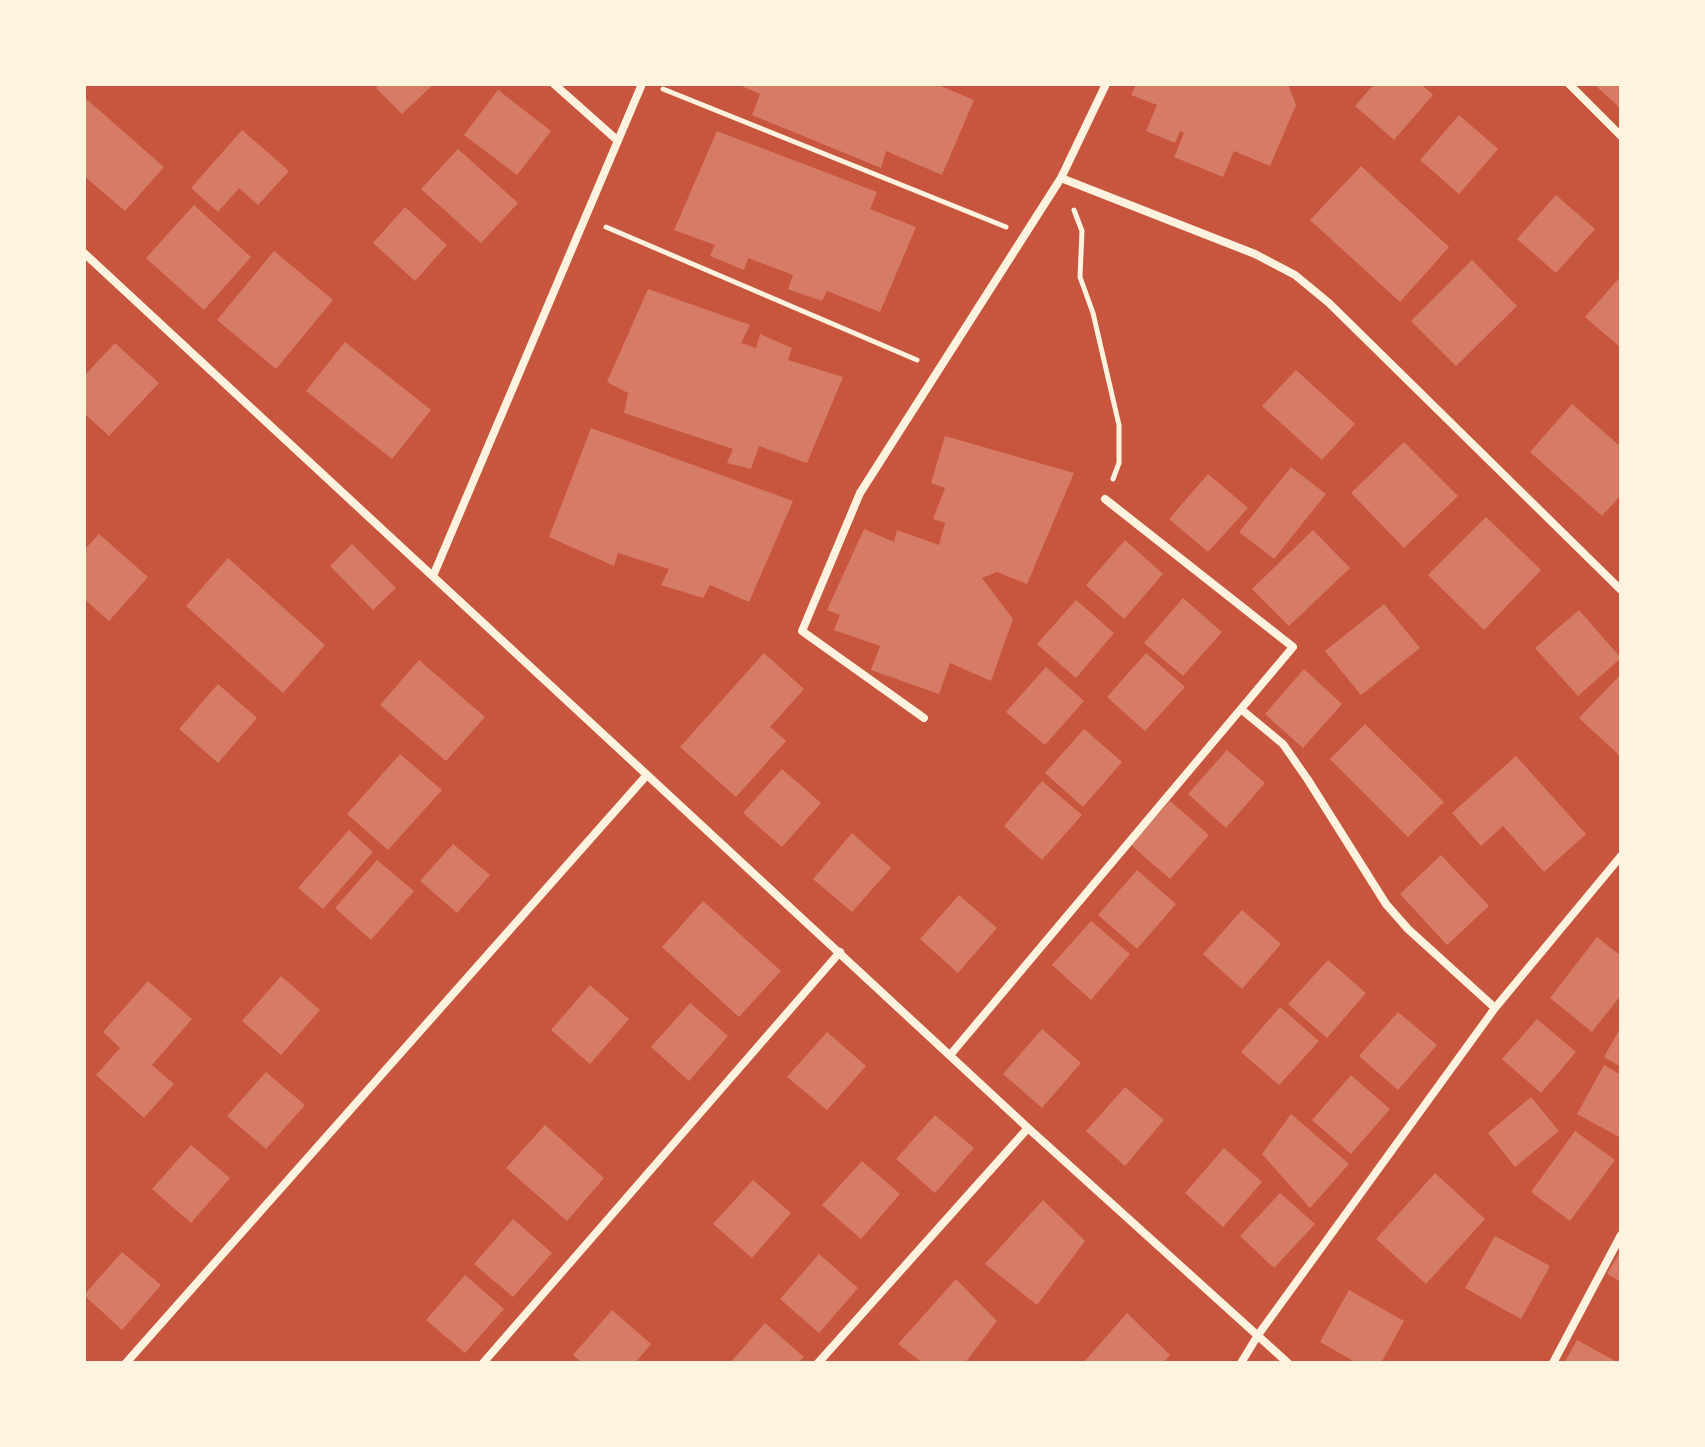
<!DOCTYPE html>
<style>
body{margin:0}
#map{position:relative;width:1705px;height:1447px;overflow:hidden;background:#c8553d;font-family:"Fira Sans",sans-serif}
canvas{display:block}
.frame{position:absolute;inset:0;border:86px solid #fff3e0;pointer-events:none}
</style>
<div id="map">
<canvas width="1705" height="1447"></canvas>
<div class="frame"></div>
</div>
<script>
const ctx = document.querySelector('canvas').getContext('2d');
ctx.lineJoin = 'round';
function fillPath(path, color) { ctx.fillStyle = color; ctx.fill(path, 'evenodd'); }
function trace(path, color, width, dash) { ctx.strokeStyle = color; ctx.lineWidth = width; ctx.lineCap = dash ? 'butt' : 'round'; ctx.setLineDash(dash || []); ctx.stroke(path); }
const building = new Path2D(`
 M 380,84 L 434,84 L 402,114 L 376,88 Z
 M 737,84 L 936,84 L 974,100 L 942,175 L 886,151 L 881,168 L 752,115 L 760,94 Z
 M 1136,84 L 1288,84 L 1296,105 L 1270,166 L 1234,151 L 1223,177 L 1174,157 L 1184,133 L 1180,131 L 1175,143 L 1146,131 L 1157,105 L 1131,95 Z
 M 1374,84 L 1421,84 L 1433,95 L 1394,140 L 1355,106 Z
 M 1598,84 L 1621,84 L 1621,109 L 1596,86 Z
 M 498,90 L 551,131 L 517,175 L 464,135 Z
 M 84,97 L 164,167 L 125,211 L 84,176 Z
 M 1459,115 L 1498,149 L 1459,194 L 1420,160 Z
 M 242,130 L 289,171 L 258,205 L 239,188 L 218,212 L 191,188 Z
 M 717,131 L 877,192 L 870,209 L 916,227 L 880,312 L 827,291 L 822,301 L 788,289 L 793,275 L 748,258 L 744,270 L 710,256 L 715,245 L 674,230 Z
 M 458,149 L 518,203 L 481,243 L 421,189 Z
 M 1361,166 L 1449,247 L 1400,302 L 1310,220 Z
 M 1556,195 L 1595,229 L 1556,273 L 1517,239 Z
 M 194,205 L 251,257 L 204,310 L 146,258 Z
 M 405,207 L 447,245 L 415,281 L 373,243 Z
 M 274,251 L 333,300 L 276,369 L 217,320 Z
 M 1472,260 L 1517,306 L 1456,366 L 1411,321 Z
 M 1621,276 L 1621,348 L 1585,317 Z
 M 648,289 L 750,325 L 741,343 L 756,348 L 760,334 L 792,348 L 788,360 L 843,377 L 807,463 L 759,446 L 751,469 L 727,463 L 733,449 L 624,413 L 628,393 L 607,382 Z
 M 345,342 L 431,410 L 392,459 L 306,391 Z
 M 115,343 L 159,383 L 109,436 L 84,413 L 84,376 Z
 M 1296,370 L 1355,424 L 1322,460 L 1262,406 Z
 M 1572,404 L 1621,447 L 1621,495 L 1602,516 L 1530,452 Z
 M 591,428 L 793,501 L 749,602 L 710,585 L 703,598 L 661,585 L 669,569 L 618,553 L 614,566 L 549,537 Z
 M 945,436 L 1074,473 L 1027,584 L 997,572 L 982,578 L 1013,619 L 991,681 L 950,663 L 939,694 L 871,670 L 880,646 L 834,630 L 840,615 L 827,610 L 864,529 L 894,542 L 897,530 L 939,545 L 945,523 L 933,519 L 945,488 L 931,483 Z
 M 1404,442 L 1458,496 L 1404,548 L 1351,493 Z
 M 1291,467 L 1326,494 L 1274,559 L 1239,532 Z
 M 1208,474 L 1248,508 L 1208,552 L 1169,519 Z
 M 1486,517 L 1541,570 L 1484,630 L 1428,575 Z
 M 1313,530 L 1350,568 L 1289,626 L 1252,589 Z
 M 99,534 L 148,577 L 109,621 L 84,599 L 84,550 Z
 M 1125,540 L 1163,574 L 1124,619 L 1086,585 Z
 M 352,544 L 396,588 L 373,610 L 330,566 Z
 M 228,558 L 325,645 L 283,693 L 186,606 Z
 M 1183,598 L 1222,632 L 1183,676 L 1144,643 Z
 M 1076,600 L 1114,633 L 1076,678 L 1037,644 Z
 M 1384,604 L 1420,648 L 1361,695 L 1325,651 Z
 M 1579,610 L 1621,658 L 1578,696 L 1535,648 Z
 M 764,653 L 804,689 L 770,727 L 786,741 L 736,797 L 680,747 Z
 M 1146,653 L 1185,687 L 1145,731 L 1107,697 Z
 M 419,660 L 485,717 L 446,761 L 380,705 Z
 M 1046,667 L 1084,701 L 1045,745 L 1006,712 Z
 M 1304,669 L 1342,704 L 1303,748 L 1265,714 Z
 M 1621,674 L 1621,757 L 1579,718 Z
 M 218,684 L 257,718 L 218,763 L 179,729 Z
 M 1365,724 L 1444,802 L 1408,837 L 1330,759 Z
 M 1084,729 L 1122,762 L 1083,807 L 1045,773 Z
 M 1227,750 L 1265,783 L 1226,828 L 1188,794 Z
 M 400,754 L 442,790 L 388,850 L 347,814 Z
 M 1516,756 L 1586,834 L 1544,872 L 1503,826 L 1481,846 L 1452,813 Z
 M 782,769 L 821,803 L 782,847 L 743,813 Z
 M 1042,781 L 1082,815 L 1042,860 L 1004,826 Z
 M 1170,801 L 1209,835 L 1170,879 L 1131,845 Z
 M 349,830 L 373,852 L 323,909 L 298,888 Z
 M 852,833 L 891,868 L 852,912 L 813,879 Z
 M 453,844 L 490,875 L 457,913 L 420,881 Z
 M 1441,855 L 1489,906 L 1447,945 L 1400,894 Z
 M 377,860 L 414,891 L 371,940 L 335,908 Z
 M 1137,870 L 1176,904 L 1137,949 L 1098,915 Z
 M 959,895 L 997,928 L 958,973 L 920,939 Z
 M 703,901 L 781,971 L 739,1017 L 662,947 Z
 M 1242,910 L 1281,944 L 1242,989 L 1203,954 Z
 M 1091,921 L 1130,954 L 1091,1000 L 1052,965 Z
 M 1597,937 L 1621,956 L 1621,995 L 1592,1032 L 1550,998 Z
 M 1328,960 L 1366,993 L 1327,1038 L 1288,1004 Z
 M 281,976 L 320,1010 L 281,1055 L 242,1021 Z
 M 148,981 L 192,1019 L 152,1065 L 174,1084 L 144,1118 L 96,1075 L 120,1048 L 103,1032 Z
 M 590,985 L 629,1019 L 590,1064 L 551,1030 Z
 M 690,1003 L 728,1036 L 689,1081 L 651,1047 Z
 M 1280,1007 L 1319,1041 L 1279,1085 L 1241,1052 Z
 M 1398,1012 L 1437,1045 L 1398,1090 L 1359,1056 Z
 M 1537,1019 L 1576,1052 L 1541,1093 L 1502,1059 Z
 M 1621,1027 L 1621,1067 L 1604,1057 Z
 M 1042,1029 L 1081,1063 L 1042,1108 L 1003,1074 Z
 M 827,1032 L 866,1066 L 827,1110 L 787,1077 Z
 M 1604,1065 L 1621,1075 L 1621,1138 L 1577,1114 Z
 M 266,1072 L 305,1105 L 266,1149 L 227,1116 Z
 M 1351,1075 L 1390,1109 L 1351,1154 L 1312,1120 Z
 M 1125,1087 L 1164,1120 L 1125,1166 L 1086,1131 Z
 M 1531,1097 L 1559,1131 L 1515,1167 L 1488,1133 Z
 M 1291,1114 L 1349,1164 L 1310,1208 L 1262,1154 Z
 M 935,1115 L 974,1148 L 935,1193 L 896,1159 Z
 M 545,1125 L 604,1178 L 567,1221 L 506,1168 Z
 M 1575,1131 L 1615,1160 L 1570,1221 L 1531,1192 Z
 M 191,1145 L 230,1178 L 191,1223 L 152,1189 Z
 M 1224,1148 L 1262,1182 L 1223,1227 L 1185,1193 Z
 M 862,1161 L 900,1194 L 861,1239 L 822,1205 Z
 M 1435,1173 L 1485,1219 L 1426,1284 L 1376,1239 Z
 M 753,1180 L 791,1213 L 752,1258 L 713,1224 Z
 M 1280,1193 L 1315,1224 L 1274,1268 L 1240,1236 Z
 M 1043,1200 L 1085,1241 L 1037,1305 L 985,1264 Z
 M 513,1219 L 552,1253 L 513,1297 L 474,1264 Z
 M 1495,1236 L 1550,1266 L 1521,1319 L 1465,1288 Z
 M 1621,1250 L 1621,1282 L 1607,1274 Z
 M 122,1252 L 161,1285 L 122,1330 L 84,1295 Z
 M 819,1254 L 858,1288 L 819,1333 L 780,1299 Z
 M 465,1275 L 504,1309 L 465,1353 L 426,1320 Z
 M 956,1279 L 997,1321 L 965,1363 L 923,1363 L 898,1344 Z
 M 1349,1290 L 1404,1321 L 1381,1363 L 1357,1363 L 1320,1342 Z
 M 612,1310 L 651,1344 L 635,1363 L 582,1363 L 573,1355 Z
 M 1127,1313 L 1170,1355 L 1163,1363 L 1083,1363 Z
 M 765,1323 L 804,1357 L 798,1363 L 730,1363 Z
 M 1577,1340 L 1619,1363 L 1564,1363 Z`);
const path = new Path2D(`
 M 663,89 L 1006,227
 M 1074,210 L 1082,231 L 1080,277 L 1093,313 L 1119,425 L 1119,463 L 1113,479
 M 606,227 L 917,360`);
const minor = new Path2D(`
 M 554,84 L 617,140
 M 1569,84 L 1621,136
 M 1061,178 L 1255,254 L 1295,275 L 1329,303 L 1621,590
 M 84,253 L 1028,1128 L 1288,1363
 M 433,576 L 642,84
 M 1242,710 L 1283,744 L 1308,780 L 1386,904 L 1408,929 L 1495,1008
 M 924,718 L 802,631 L 860,493 L 1061,178 L 1106,84
 M 951,1054 L 1293,647 L 1105,499
 M 126,1363 L 646,776
 M 483,1363 L 840,952
 M 818,1363 L 1028,1128
 M 1241,1363 L 1258,1335 L 1495,1008 L 1621,856
 M 1553,1363 L 1621,1235`);
fillPath(building, '#d67c66');
trace(path, '#fff3e0', 5);
trace(minor, '#fff3e0', 8);
</script>
